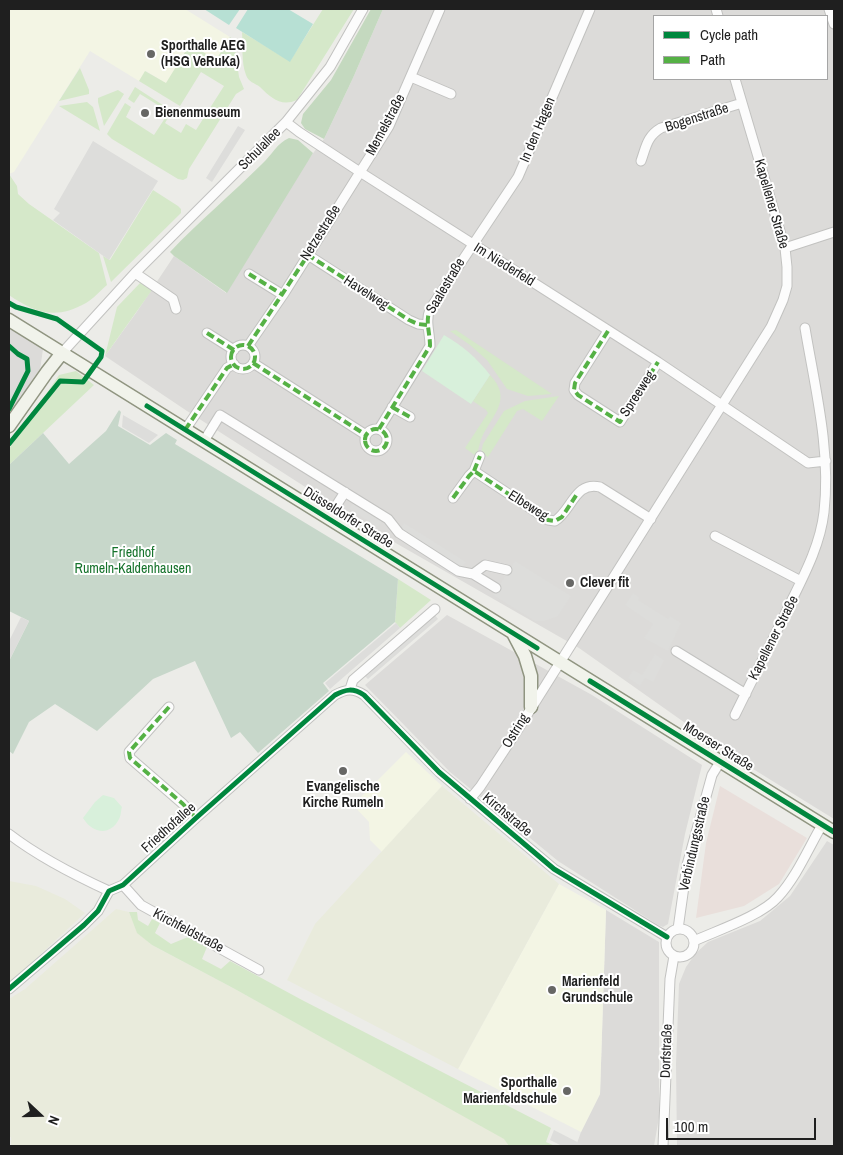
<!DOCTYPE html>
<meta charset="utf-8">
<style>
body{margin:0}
#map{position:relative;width:843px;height:1155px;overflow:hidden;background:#ecece8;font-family:"Archivo Narrow",sans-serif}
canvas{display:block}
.frame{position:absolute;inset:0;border:10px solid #1f1f1f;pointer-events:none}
.legend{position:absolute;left:653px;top:15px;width:175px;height:65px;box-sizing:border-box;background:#fff;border:1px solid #a5a5a5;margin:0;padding:6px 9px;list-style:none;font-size:15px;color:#1f1f1f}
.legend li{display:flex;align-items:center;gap:10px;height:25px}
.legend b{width:25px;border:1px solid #a5a5a5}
.north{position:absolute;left:15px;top:1090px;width:50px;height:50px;-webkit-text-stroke:4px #fff;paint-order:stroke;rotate:111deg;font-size:14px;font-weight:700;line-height:20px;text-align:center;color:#1f1f1f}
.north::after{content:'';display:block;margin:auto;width:18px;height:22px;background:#1f1f1f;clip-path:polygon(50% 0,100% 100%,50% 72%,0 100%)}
.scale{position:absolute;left:666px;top:1118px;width:150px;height:22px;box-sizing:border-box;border:2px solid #1f1f1f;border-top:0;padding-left:6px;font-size:15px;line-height:18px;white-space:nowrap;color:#1f1f1f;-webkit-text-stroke:4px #fff;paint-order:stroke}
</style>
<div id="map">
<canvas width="843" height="1155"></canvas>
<div class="frame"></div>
<ul class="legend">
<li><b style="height:6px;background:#00873e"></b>Cycle path</li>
<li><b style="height:6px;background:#55b145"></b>Path</li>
</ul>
<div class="north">N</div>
<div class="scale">100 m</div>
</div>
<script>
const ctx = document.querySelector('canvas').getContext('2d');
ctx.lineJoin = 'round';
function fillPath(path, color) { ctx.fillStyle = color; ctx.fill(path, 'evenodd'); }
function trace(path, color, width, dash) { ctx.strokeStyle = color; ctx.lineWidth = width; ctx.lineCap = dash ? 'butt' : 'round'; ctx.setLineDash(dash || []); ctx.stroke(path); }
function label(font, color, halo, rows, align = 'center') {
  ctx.font = font + ' "Archivo Narrow",sans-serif'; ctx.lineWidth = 4; ctx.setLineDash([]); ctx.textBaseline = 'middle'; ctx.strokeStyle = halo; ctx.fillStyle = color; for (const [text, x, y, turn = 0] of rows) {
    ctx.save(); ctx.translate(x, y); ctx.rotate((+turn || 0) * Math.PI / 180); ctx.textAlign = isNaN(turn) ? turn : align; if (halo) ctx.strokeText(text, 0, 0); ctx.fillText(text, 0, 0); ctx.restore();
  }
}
const residential = new Path2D(`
 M 383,9 L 834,9 L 834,819 L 732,756 L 579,648 L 366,526 L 187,411 L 105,356 L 136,313 L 174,256 L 226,293 L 304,165 L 324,139 L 353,78 ZM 654,16 L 827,16 L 827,79 L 654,79 Z
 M 9,328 L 43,349 L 40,370 L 9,415 Z
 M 447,615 L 592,695 L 702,765 L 685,834 L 668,924 L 663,927 L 658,925 L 558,861 L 450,772 L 365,685 Z
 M 827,841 L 834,845 L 834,1146 L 677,1146 L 676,1064 L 679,984 L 686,967 L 696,953 L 708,942 L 760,921 L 790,896 Z
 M 606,910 L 659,942 L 659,1117 L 654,1146 L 576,1146 L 581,1132 L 600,1094 Z`);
const commercial = new Path2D(`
 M 720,786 L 807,838 L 779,884 L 744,906 L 696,918 L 706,843 Z`);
const education = new Path2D(`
 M 9,9 L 185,9 L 230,37 L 216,60 L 165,83 L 146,71 L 139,81 L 90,51 L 14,172 L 9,174 Z
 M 406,752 L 442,786 L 382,852 L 370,840 L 369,822 L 353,805 Z
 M 559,884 L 606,910 L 600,1094 L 581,1132 L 458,1069 Z`);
const farmland = new Path2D(`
 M 442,786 L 559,884 L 458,1069 L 287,980 L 315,924 Z
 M 9,881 L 36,886 L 65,899 L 85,913 L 16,977 L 9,982 Z
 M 116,909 L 129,912 L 137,932 L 152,945 L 233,988 L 505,1139 L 509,1146 L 208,1146 L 207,1145 L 198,1146 L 11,1146 L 11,1137 L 9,1137 L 9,999 L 25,989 Z`);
const grass = new Path2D(`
 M 323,9 L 354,9 L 297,100 C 281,107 271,98 260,87 C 255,83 248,82 246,75 C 241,62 243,45 242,32 L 290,61 Z
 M 230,37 L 234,40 L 239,77 L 244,89 L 236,94 L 189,169 L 187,178 L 183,180 L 178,179 L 112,139 L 107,134 L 125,103 L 131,107 L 126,117 L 154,135 L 169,112 L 140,94 L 134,103 L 128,99 L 135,87 L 172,111 L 165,123 L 181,133 L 186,124 L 196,130 L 224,86 L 201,72 L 180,106 L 139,81 L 145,71 L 166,83 L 190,44 L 216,60 Z
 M 80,68 L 89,90 L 89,94 L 59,101 Z
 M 118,90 L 124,94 L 104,126 L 98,102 L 98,98 Z
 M 87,102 L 93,107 L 100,131 L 59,106 Z
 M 9,174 L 17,186 L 18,194 L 29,204 L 99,253 L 107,285 C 100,291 93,299 86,303 C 56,320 35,313 9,295 Z
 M 153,190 L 178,206 L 181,209 L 181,213 L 111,282 L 103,256 L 110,260 Z
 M 141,282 L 152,290 L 105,356 L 117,307 Z
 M 456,330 L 552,394 L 528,396 L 507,389 L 487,360 L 470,345 L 450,331 Z
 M 76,371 L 94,385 L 9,465 L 9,449 L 59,375 Z
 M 490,375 C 513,399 493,414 482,437 C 479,443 479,450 476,456 L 465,448 L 488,413 L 486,410 L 473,401 Z
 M 559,396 L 542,421 L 523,409 L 517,411 L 488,457 L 481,453 L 483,444 L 504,411 L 525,401 Z
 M 398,579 L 431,600 L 400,628 L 395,622 Z
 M 129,912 L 137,912 L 138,920 L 148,926 L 152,919 L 160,923 L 155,933 L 171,944 L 188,937 L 207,947 L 202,959 L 221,969 L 230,961 L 302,1000 L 551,1128 L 546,1142 L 555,1146 L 509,1146 L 504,1139 L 233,988 L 152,945 L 137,933 Z`);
const forest = new Path2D(`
 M 371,9 L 383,9 L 353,78 L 324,139 L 305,129 L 301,123 L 303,114 L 331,80 Z
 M 289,138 L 298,140 L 313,153 L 227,293 L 174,256 L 170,252 C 199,221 232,194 262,164 C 272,155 277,143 289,138 Z`);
const cemetery = new Path2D(`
 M 119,410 L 121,412 L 118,426 L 150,445 L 166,433 L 177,440 L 175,444 L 398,579 L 395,622 L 323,683 L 329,691 L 258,753 L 240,732 L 231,738 L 195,661 L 153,679 L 97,731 L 55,704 L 29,722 L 13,754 L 9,751 L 9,661 L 29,621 L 9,611 L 9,465 L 43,433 L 69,464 L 106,431 Z`);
const park = new Path2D(`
 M 444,335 C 463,346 477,358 490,375 L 471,404 L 422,371 Z
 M 103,795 L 114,798 L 122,807 C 121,810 121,816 119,819 C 110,837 92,833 83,818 L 95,802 Z`);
const pitch = new Path2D(`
 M 204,9 L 240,9 L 229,25 Z
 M 248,9 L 288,9 L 313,24 L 290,62 L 236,28 Z`);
const parking = new Path2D(`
 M 238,126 L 245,130 L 212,182 L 206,178 Z
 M 93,141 L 158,181 L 109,260 L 53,220 L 60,213 L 54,209 Z
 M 123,415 L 158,435 L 149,443 L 122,427 Z
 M 353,503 L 382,521 L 378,527 L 349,509 Z
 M 404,523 L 466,562 L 461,569 L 400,529 Z
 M 515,561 L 571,596 L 558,616 L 544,621 L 535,621 L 493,595 Z
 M 633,593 L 639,597 L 638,600 L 668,619 L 670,616 L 681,623 L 668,651 L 644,638 L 653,624 L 625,605 Z
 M 434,614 L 438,619 L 368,679 L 363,674 Z
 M 21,617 L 29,621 L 9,661 L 9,641 Z
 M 396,623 L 400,628 L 330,689 L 325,683 Z
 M 655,654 L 664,660 L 653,682 L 645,678 L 640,686 L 628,678 L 633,670 L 642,675 Z
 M 554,1130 L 585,1146 L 562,1146 L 550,1140 Z`);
const minor = new Path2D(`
 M 716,9 L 718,16
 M 829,9 L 834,24
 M 411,77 L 451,94
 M 286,122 L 299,132 L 360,172 L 658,362 L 808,463 L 826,461
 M 641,161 C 646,147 647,136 661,128 L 742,103
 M 785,248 L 834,232
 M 308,255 L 409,320 L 418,324 L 427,325
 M 135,273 L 173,299 L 176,309
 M 249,274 L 283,295
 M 608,331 L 575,383 L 574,390 L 578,395 L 620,422 L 658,362
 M 207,333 L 234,350
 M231 357a12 12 0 1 1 24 0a12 12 0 1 1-24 0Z
 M 248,346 L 283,295 L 389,126 L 440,9
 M 62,353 L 135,273 L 286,122 L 330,67 L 363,9
 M 253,363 L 366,435
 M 392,407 L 410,417
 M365 440a11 11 0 1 1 22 0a11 11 0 1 1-22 0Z
 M 379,429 L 430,346 C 430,332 425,322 430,309 L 518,177 L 590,9
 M 185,430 L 227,368 L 234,364
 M 204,441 L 220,415 L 388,519 L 399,533 L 458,571 L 473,574 L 496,588
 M 474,471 L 480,456
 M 453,498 L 469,476 L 474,471 L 548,520 L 555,521 C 572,510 575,481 600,487 L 651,519
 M 328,518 L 345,492
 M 715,536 L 801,581
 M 473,574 L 485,565 L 507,570
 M 676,651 L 746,694
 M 350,689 L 353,680 L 435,609
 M 169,707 L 129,752 L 130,758 L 183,804 L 196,818
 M 735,715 C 752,680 770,646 787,610 C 802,579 820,547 824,512 C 831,450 815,388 805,328
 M 470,799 L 480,787 L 515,734 L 771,327 L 783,300 L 787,286 L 787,267 L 785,248 L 735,79
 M 9,834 C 39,857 74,875 109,891
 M 123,885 L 141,905 L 259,970
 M 678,929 L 687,865 L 712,775 L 720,762
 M666 943a14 14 0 1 1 28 0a14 14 0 1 1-28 0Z
 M 694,941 C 718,930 761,916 778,897 C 797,876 808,849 822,825
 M 9,989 L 84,925 L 98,911 L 109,891 L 123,885 L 196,818 L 335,695 C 346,689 353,688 364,695 L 439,772 L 554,869 L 667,937
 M 663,1146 L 670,979 L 674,956`);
const secondary = new Path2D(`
 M 9,320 L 834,832
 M 9,426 L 47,372 L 62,353
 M 513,633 L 525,656 L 531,676 L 531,707`);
const quiet = new Path2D(`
 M 249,274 L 283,295
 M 608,331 L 575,383 L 574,390 L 578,395 L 620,422 L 658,362
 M 207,333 L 234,350
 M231 357a12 12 0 1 1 24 0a12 12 0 1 1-24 0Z
 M 248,346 L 308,255 L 409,320 L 418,324 L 427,325
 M 253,363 L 366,435
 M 392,407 L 410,417
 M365 440a11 11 0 1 1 22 0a11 11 0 1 1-22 0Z
 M 379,429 L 430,346 C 430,332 425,322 430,309
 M 185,430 L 227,368 L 234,364
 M 474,471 L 480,456
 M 453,498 L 469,476 L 474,471 L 548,520 L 555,521 L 562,517 L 577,494
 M 169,707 L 129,752 L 130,758 L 183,804 L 196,818`);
const cycleway = new Path2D(`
 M 9,303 L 16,307 L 57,319 L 102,351 L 101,357 L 83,382 L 60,381 L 9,444
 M 9,346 L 18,354 L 27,359 L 28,371 L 9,409
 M 147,406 L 537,648
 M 590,681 L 834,832
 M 9,989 L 84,925 L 98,911 L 109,891 L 123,885 L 196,818 L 335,695 C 346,689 353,688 364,695 L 439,772 L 554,869 L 667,937`);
const markers = [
 [151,54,5,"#676765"],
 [145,113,5,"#676765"],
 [570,583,5,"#676765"],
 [343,771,5,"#676765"],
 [552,990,5,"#676765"],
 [567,1091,5,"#676765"]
];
const poiNames = [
 ["Sporthalle AEG",161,46],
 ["(HSG VeRuKa)",161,62],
 ["Bienenmuseum",155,113],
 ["Clever fit",580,583],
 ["Evangelische",343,787,"center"],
 ["Kirche Rumeln",343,803,"center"],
 ["Marienfeld",562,982],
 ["Grundschule",562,998],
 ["Sporthalle",557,1083,"right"],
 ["Marienfeldschule",557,1099,"right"]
];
const streetNames = [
 ["Bogenstraße",697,118,-18],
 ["Memelstraße",386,125,-62],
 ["In den Hagen",538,130,-67],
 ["Schulallee",260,149,-45],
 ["Kapellener Straße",771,204,74],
 ["Netzestraße",321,233,-58],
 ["Im Niederfeld",504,265,32],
 ["Saalestraße",446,286,-59],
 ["Havelweg",366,293,33],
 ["Spreeweg",638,394,-57],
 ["Elbeweg",528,506,32],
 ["Düsseldorfer Straße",348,518,32],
 ["Kapellener Straße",774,638,-63],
 ["Ostring",516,731,-58],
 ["Moerser Straße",718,747,32],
 ["Kirchstraße",507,815,40],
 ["Friedhofallee",169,828,-42],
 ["Verbindungsstraße",695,844,-77],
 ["Kirchfeldstraße",188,931,28],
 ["Dorfstraße",667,1051,-88]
];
const parkNames = [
 ["Friedhof",133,553],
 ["Rumeln-Kaldenhausen",133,569]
];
fillPath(residential, '#dcdbd9');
fillPath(commercial, '#e9dfdb');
fillPath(education, '#f3f5e4');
fillPath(farmland, '#e9ebdc');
fillPath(grass, '#d5e8c9');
fillPath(forest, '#c4d9bf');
fillPath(cemetery, '#c7d7ca');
fillPath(park, '#d8f0db');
fillPath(pitch, '#b7e0d4');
fillPath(parking, '#dddddb');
trace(minor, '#c2c2c0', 11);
trace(secondary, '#909581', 15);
trace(minor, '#fcfcfc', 9);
trace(secondary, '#f1f3eb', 12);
trace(quiet, '#55b145', 4, [8, 4]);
trace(cycleway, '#00873e', 5);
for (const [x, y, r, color] of markers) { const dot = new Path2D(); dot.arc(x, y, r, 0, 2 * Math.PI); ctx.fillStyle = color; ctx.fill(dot); trace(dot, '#fff', 2); }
label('bold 14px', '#1f1f1f', '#fff', poiNames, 'left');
label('14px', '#1f1f1f', '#fff', streetNames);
label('14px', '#16732c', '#fff', parkNames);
</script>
